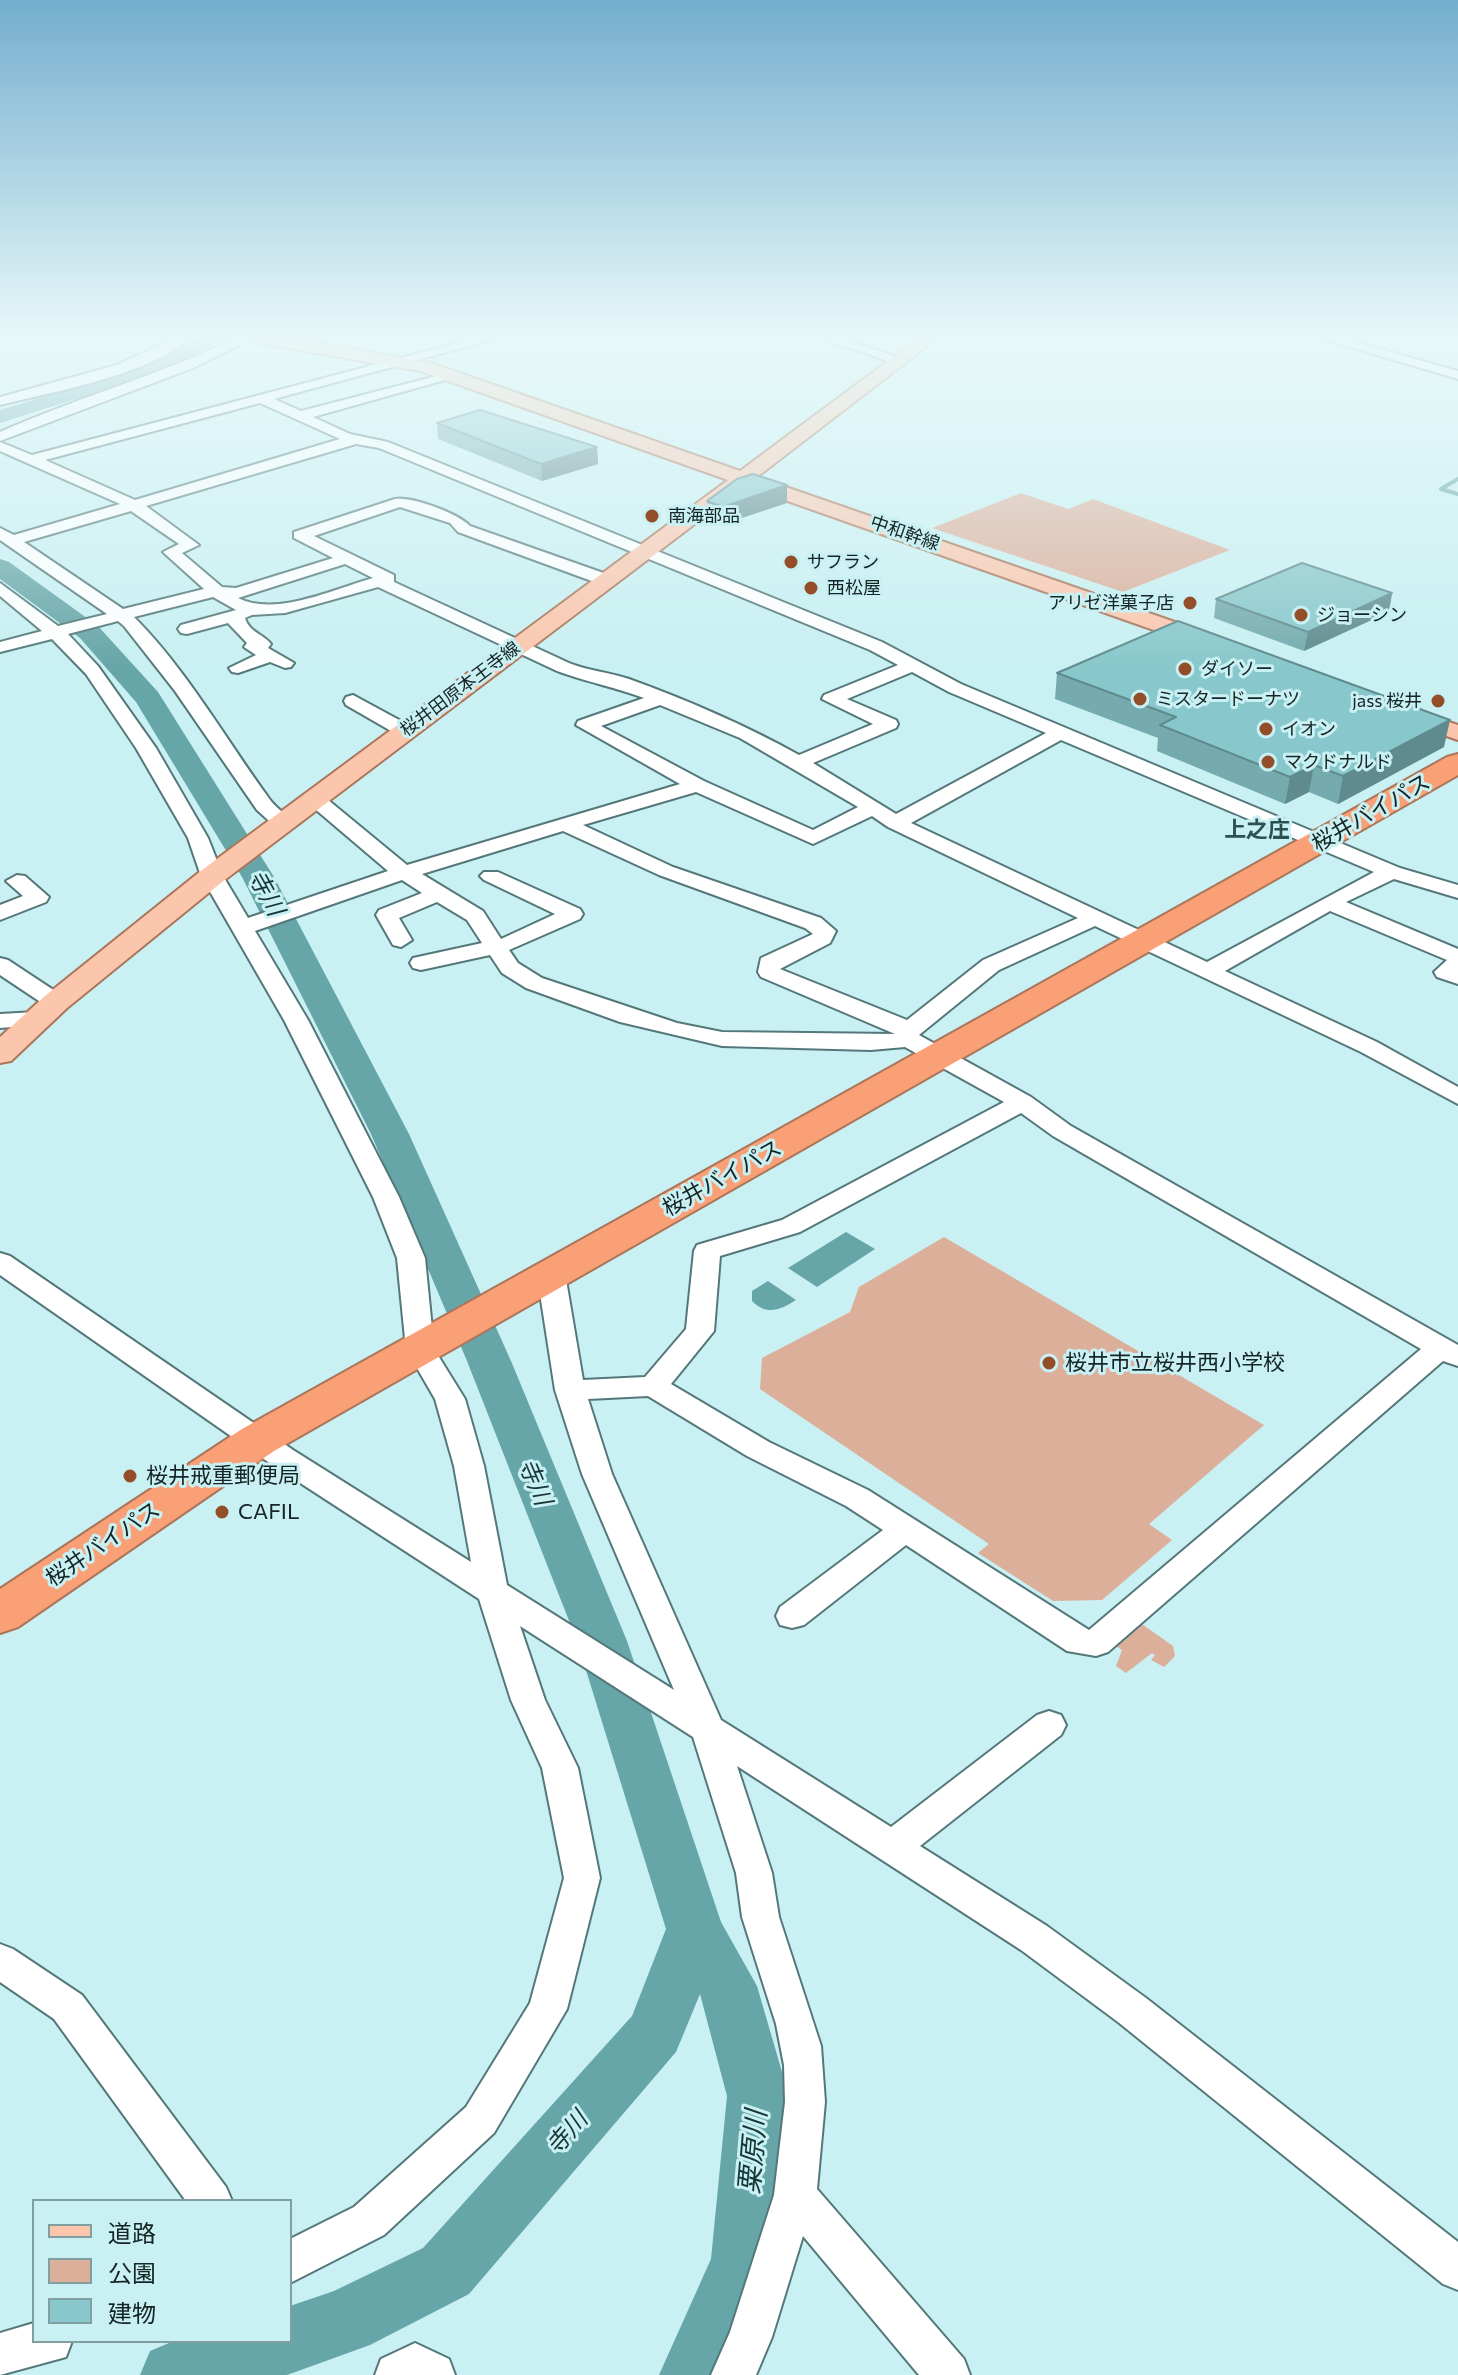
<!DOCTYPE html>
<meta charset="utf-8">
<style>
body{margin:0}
#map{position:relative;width:1458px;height:2375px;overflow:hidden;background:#c9f0f2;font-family:Commissioner,"Noto Sans JP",sans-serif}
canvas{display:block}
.legend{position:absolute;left:32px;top:2199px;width:260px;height:144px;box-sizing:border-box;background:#c9f0f2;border:2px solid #819ea0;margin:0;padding:10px 14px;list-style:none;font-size:24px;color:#152425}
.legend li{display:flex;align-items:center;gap:16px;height:40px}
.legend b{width:40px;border:2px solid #819ea0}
</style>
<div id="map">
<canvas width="1458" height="2375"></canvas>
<ul class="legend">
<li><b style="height:10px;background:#fcc6ad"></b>道路</li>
<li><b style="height:22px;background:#dcaf9b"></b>公園</li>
<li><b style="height:22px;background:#88c7cb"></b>建物</li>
</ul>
</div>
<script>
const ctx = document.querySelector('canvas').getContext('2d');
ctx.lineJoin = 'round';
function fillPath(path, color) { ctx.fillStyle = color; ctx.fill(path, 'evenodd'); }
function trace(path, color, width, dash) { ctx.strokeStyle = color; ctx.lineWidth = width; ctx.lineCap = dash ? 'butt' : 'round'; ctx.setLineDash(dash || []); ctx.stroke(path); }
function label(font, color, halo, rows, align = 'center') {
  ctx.font = font + ' Commissioner,"Noto Sans JP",sans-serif'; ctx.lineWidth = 6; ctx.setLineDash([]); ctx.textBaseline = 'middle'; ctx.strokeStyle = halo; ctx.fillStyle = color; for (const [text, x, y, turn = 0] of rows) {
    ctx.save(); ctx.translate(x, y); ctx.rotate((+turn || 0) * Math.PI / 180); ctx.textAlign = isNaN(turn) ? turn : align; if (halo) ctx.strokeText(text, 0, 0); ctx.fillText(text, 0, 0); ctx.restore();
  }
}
const green = new Path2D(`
 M 1021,493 L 1068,509 L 1093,499 L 1230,550 L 1123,592 L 932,528 Z
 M 944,1237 L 1264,1425 L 1149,1524 L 1172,1540 L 1102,1600 L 1053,1601 L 978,1553 L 989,1544 L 760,1389 L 762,1358 L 850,1312 L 859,1287 Z
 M 1139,1622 L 1173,1646 L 1175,1656 L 1164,1667 L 1151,1660 L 1155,1655 L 1152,1653 L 1126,1673 L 1116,1666 L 1122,1650 L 1110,1642 Z`);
const water = new Path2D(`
 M 846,1232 L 875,1249 L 817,1287 L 788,1268 Z
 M 768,1281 L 796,1300 C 780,1310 767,1316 752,1301 L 752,1291 Z`);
const stream = new Path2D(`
 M 1458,479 L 1441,489 L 1458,494`);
const river = new Path2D(`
 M 203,337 L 230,337 L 146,377 L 0,423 L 0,410 L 132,369 Z
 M 0,559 L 9,562 L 98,626 L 158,692 L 274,877 L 409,1134 L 511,1361 L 627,1641 L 721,1922 L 757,1986 L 789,2096 L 777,2262 L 728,2375 L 659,2375 L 711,2259 L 727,2096 L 700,1994 L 676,2052 L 469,2294 L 370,2345 L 287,2375 L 140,2375 L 150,2351 L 174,2341 L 290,2341 L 290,2306 L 334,2291 L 423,2248 L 632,2016 L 666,1929 L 577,1641 L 467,1361 L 371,1134 L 242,877 L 136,702 L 80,638 L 0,579 Z`);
const minor = new Path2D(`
 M 176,337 L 191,337 C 153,374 53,392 0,405 L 0,397 L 117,365 Z
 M 238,337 L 255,337 L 193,368 L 0,441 L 0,432 C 78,397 161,375 238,337 Z
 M 480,337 L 502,337 L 274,399 L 301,411 L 452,372 L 452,378 L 313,417 L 350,434 L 388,442 L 882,642 L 961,684 L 1400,868 L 1458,885 L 1458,898 L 1394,879 L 1346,902 L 1458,949 L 1458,984 L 1437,977 L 1434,972 L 1447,960 L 1330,911 L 1225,971 L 1377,1042 L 1458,1087 L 1458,1104 L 1361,1052 L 1095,926 L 999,970 L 919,1035 L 1031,1097 L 1071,1126 L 1458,1345 L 1458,1366 L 1443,1361 L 1108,1652 L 1096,1656 L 1067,1651 L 906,1545 L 804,1625 L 792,1628 L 780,1625 L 776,1616 L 780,1607 L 883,1530 L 846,1506 L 747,1456 L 648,1396 L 588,1399 L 612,1474 L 721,1720 L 891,1827 L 1037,1715 L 1049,1711 L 1061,1715 L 1066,1725 L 1061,1735 L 920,1846 L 1047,1926 L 1146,1998 L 1458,2242 L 1458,2290 L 1443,2284 L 1118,2022 L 1021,1950 L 737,1766 L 772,1873 L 779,1917 L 821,2046 L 825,2102 L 817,2189 L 964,2359 L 970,2375 L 919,2375 L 803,2236 L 772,2337 L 756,2375 L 711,2375 L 730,2332 L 774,2195 L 785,2102 L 784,2065 L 776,2024 L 742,1917 L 736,1873 L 693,1737 L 520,1626 L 545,1700 L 578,1768 L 600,1878 L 567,2009 L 494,2133 L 384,2235 L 290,2283 L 290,2239 L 354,2207 L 466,2107 L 530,2003 L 564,1878 L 542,1768 L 511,1700 L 479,1599 L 271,1464 L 0,1275 L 0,1253 L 10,1256 L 293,1450 L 471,1562 L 454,1466 L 435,1399 L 406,1349 L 397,1258 L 373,1197 L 284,1020 L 201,876 L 188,838 L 136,748 L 86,674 L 52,639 L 0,652 L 0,642 L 42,631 L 0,596 L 0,583 L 58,626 L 107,614 L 0,540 L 0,528 L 14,535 L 120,504 L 0,451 L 0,442 L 32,455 ZM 260,403 L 340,439 L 135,500 L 45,460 ZM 356,444 L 379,448 L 870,650 L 898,665 L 824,695 L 822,699 L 873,724 L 799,755 C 745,725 687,700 629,679 C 609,672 589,671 569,663 L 394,582 L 394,575 L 314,536 L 400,507 L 450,523 L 458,532 L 600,584 L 612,584 L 614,580 L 612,576 L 470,526 C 458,513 411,496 395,499 L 294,532 L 294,538 L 333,558 L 236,588 L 222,587 L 182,553 L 199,545 L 146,506 ZM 131,511 L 179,544 L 163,552 L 204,589 L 123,609 L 24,542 ZM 345,564 L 373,578 C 334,589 276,617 238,598 ZM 378,587 L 557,671 C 586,682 615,687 644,698 L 578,721 L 576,725 L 680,784 L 407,865 L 322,795 L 308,795 L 305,799 L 308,803 L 388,871 L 248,918 L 223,876 L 208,838 L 156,748 L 98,666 L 68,634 L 118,621 L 124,626 L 175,691 L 257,810 L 277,828 L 284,830 L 294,824 C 287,814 275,808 268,797 C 225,738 186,669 134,617 L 213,597 L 236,610 L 181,625 L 178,629 L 181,633 L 187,634 L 228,623 L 247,643 L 244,647 L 256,655 L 229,668 L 232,672 L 238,673 L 270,662 L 285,668 L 291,667 L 294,663 L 268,648 L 271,644 C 263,634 249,632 245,618 L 252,615 L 285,613 ZM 912,672 L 949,692 L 1046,733 L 896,814 L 813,763 L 896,728 L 898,724 L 896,720 L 847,699 ZM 660,705 L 740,738 L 858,807 L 813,830 L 704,781 L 601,726 ZM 1061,740 L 1374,872 L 1207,962 L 911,823 ZM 696,792 L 813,844 L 872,816 L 888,827 L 1078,918 L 983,960 L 907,1020 L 780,969 L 830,943 L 836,931 L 821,918 L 673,867 L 583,825 ZM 563,831 L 659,875 L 805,928 L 813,934 L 761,958 L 758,972 L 761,977 L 895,1034 L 722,1032 L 677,1023 L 542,978 L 518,963 L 509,950 L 580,919 L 583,914 L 580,909 L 498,872 L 484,872 L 480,876 L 484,880 L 555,914 L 501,939 L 483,911 L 422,874 ZM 402,880 L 422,893 L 379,910 L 376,915 L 393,945 L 401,947 L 412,940 L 399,918 L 437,902 L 467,920 L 482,943 L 413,958 L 410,963 L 413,968 L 421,970 L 490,955 L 502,973 L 526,988 L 620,1022 L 722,1046 L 871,1050 L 905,1047 L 1004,1102 L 782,1220 L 697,1245 L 694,1251 L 686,1329 L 645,1377 L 583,1380 L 565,1274 L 561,1268 L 551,1265 L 541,1268 L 537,1274 L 555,1390 L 582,1474 L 674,1690 L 507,1585 L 484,1466 L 465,1399 L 434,1349 L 425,1258 L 399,1197 L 308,1020 L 255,931 ZM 1021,1113 L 1053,1136 L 1421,1349 L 1089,1630 L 868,1490 L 769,1442 L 671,1384 L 714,1331 L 720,1256 L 800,1232 Z
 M 818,337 L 838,337 L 909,361 L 897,364 Z
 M 1317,337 L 1338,337 L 1458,371 L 1458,379 Z
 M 353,695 L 412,727 L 414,731 L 405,737 L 398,735 L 346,705 L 344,701 L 346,697 Z
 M 17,875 L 25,876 L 49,897 L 46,902 L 0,920 L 0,905 L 23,896 L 6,881 Z
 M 0,958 L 8,960 L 64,997 L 68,1002 L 64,1007 L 48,1007 L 0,975 Z
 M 36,1012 L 44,1014 L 48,1019 L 44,1024 L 0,1028 L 0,1014 Z
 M 0,1944 L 13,1949 L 82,1995 L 226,2187 L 232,2201 L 186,2201 L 54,2019 L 0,1982 Z
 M 34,2323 L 34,2341 L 72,2341 L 66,2357 L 0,2375 L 0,2333 Z
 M 415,2343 L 449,2359 L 455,2375 L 375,2375 L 381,2359 Z`);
const major = new Path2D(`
 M 244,337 L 286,337 L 431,363 L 740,471 L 920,337 L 939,337 L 757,477 L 1218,637 L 1221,642 L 1218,647 L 1202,647 L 745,486 L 222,882 L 67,1008 L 11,1061 L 0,1063 L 0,1037 L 45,996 L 202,870 L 728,480 L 420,371 L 252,342 Z
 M 1406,707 L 1458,725 L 1458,740 L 1397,719 L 1394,714 L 1397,709 Z`);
const highway = new Path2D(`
 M 1458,754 L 1458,775 L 274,1451 L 18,1627 L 0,1633 L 0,1589 L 242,1429 L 1447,757 Z`);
const wall = new Path2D(`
 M 437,423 L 597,447 L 598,464 L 542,481 L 438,439 Z
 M 787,485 L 787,503 L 723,524 L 707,518 L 707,501 Z
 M 1392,593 L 1389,612 L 1304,651 L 1214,618 L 1216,599 Z
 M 1057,673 L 1444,747 L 1338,804 L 1309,792 L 1285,804 L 1157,751 L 1158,738 L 1055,699 Z`);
const shadedWall = new Path2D(`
 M 597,447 L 598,464 L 542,481 L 541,464 Z
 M 787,485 L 787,503 L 723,524 L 723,507 Z
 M 1392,593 L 1389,612 L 1304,651 L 1308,632 Z
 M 1450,720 L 1444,747 L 1338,804 L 1343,776 Z
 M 1314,765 L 1309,792 L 1285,804 L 1290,777 Z`);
const building = new Path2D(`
 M 480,410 L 597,447 L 541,464 L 437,423 Z
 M 753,474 L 787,485 L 723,507 L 707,501 L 737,479 Z
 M 1302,563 L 1392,593 L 1308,632 L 1216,599 Z
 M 1178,621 L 1450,720 L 1343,776 L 1314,765 L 1290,777 L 1160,725 L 1176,717 L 1057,673 Z`);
const markers = [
 [652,516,8,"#944d29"],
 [791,562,8,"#944d29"],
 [811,588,8,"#944d29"],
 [1190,603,8,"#944d29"],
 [1301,615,8,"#944d29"],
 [1185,669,8,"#944d29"],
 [1140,699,8,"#944d29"],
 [1438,701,8,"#944d29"],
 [1266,729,8,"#944d29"],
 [1268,762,8,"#944d29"],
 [1049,1363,8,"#944d29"],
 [130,1476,8,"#944d29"],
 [222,1512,8,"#944d29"]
];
const farPoinames = [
 ["南海部品",668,516],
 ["サフラン",807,562],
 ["西松屋",827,588],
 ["アリゼ洋菓子店",1174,603,"right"],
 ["ジョーシン",1317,615],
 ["ダイソー",1201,669],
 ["ミスタードーナツ",1156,699],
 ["jass 桜井",1422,701,"right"],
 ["イオン",1282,729],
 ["マクドナルド",1284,762]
];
const farStreetnames = [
 ["中和幹線",905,533,19],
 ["桜井田原本王寺線",460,689,-37]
];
const streetNames = [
 ["桜井バイパス",1371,813,-30],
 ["桜井バイパス",722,1178,-29],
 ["桜井バイパス",103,1544,-34]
];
const farQuarternames = [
 ["上之庄",1257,830]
];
const poiNames = [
 ["桜井市立桜井西小学校",1065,1363],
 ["桜井戒重郵便局",146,1476],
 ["CAFIL",238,1512]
];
const waterNames = [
 ["寺川",266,893,61],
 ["寺川",535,1482,67],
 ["寺川",567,2133,-49]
];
const nearWaternames = [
 ["粟原川",753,2152,-85]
];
fillPath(green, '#dcaf9b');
fillPath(water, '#66a5a8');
trace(stream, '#66a5a8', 4);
fillPath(river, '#66a5a8');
trace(minor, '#54787a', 4);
trace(major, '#aa755a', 4);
trace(highway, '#aa755a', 4);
fillPath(minor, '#fff');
fillPath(major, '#fcc6ad');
fillPath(highway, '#faa076');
fillPath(wall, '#75abaf');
fillPath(shadedWall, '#5f8b8e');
fillPath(building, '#88c7cb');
trace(building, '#5f8b8e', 2);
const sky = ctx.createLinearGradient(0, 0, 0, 670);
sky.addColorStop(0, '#74aece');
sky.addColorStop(0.5, '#e7f8f9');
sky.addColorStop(1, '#e7f8f900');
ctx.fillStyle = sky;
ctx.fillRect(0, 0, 1458, 670);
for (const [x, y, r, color] of markers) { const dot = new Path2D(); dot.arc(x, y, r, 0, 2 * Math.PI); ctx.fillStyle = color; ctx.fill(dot); trace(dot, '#c9f0f2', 3); }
label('18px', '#152425', '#c9f0f2', farPoinames, 'left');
label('18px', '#152425', '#c9f0f2', farStreetnames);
label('22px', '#152425', '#c9f0f2', streetNames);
label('bold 22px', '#2d5052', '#c9f0f2', farQuarternames);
label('22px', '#152425', '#c9f0f2', poiNames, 'left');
label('italic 24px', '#163638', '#c9f0f2', waterNames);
label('italic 28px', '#163638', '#c9f0f2', nearWaternames);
</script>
